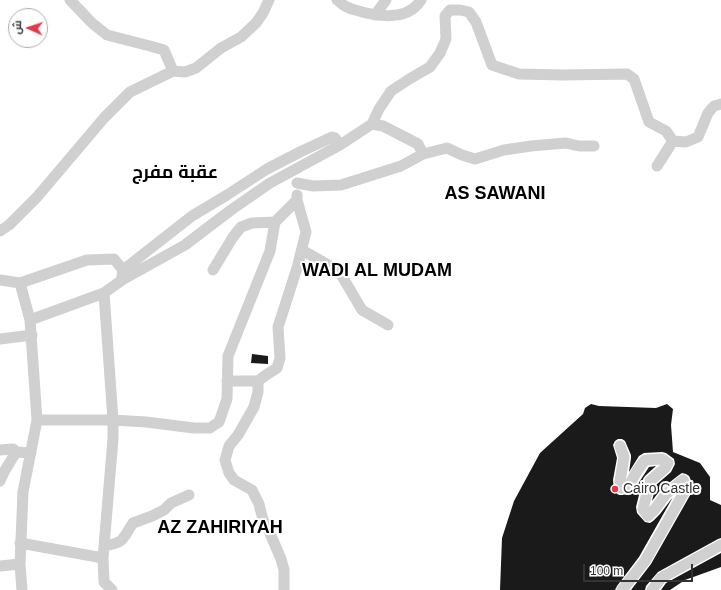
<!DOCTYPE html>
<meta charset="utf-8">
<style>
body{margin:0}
#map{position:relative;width:721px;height:590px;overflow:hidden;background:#fff;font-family:Helvetica,Cairo,sans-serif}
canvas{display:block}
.north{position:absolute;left:8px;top:8px;width:40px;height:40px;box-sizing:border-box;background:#fff;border:1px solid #adadad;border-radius:50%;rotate:273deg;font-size:11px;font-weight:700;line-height:16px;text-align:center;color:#333}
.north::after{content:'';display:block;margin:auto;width:14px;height:18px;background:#e63946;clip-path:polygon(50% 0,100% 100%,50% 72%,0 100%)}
.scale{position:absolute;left:583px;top:564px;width:110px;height:18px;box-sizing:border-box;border:2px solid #333;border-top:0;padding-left:5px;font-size:12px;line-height:14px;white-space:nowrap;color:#333;-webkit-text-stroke:3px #fff;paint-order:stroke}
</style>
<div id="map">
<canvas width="721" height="590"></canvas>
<div class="north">ش</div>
<div class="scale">100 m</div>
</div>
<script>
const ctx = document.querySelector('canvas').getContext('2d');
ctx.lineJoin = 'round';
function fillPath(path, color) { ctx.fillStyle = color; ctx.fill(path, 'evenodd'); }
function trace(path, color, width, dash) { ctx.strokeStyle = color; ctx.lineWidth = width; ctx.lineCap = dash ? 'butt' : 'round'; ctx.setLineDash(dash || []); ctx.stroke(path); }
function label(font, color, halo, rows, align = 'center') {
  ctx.font = font + ' Helvetica,Cairo,sans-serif'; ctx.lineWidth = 4; ctx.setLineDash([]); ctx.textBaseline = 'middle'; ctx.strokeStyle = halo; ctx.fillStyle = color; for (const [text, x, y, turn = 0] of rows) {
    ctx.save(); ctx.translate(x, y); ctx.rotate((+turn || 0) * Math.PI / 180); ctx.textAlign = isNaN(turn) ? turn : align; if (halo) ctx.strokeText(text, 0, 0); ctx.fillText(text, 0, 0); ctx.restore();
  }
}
const building = new Path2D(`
 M 252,354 L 268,356 L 268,364 L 251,363 Z
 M 591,404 L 599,406 L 656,408 L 667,404 L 673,409 L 671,425 L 673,452 L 700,463 L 710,477 L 710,500 L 721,505 L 721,538 L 718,539 L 658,572 L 646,586 L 645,590 L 631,590 L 651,564 L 693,490 L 694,487 L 689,476 L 686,474 L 682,473 L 679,475 L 661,489 L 652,501 L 656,485 L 671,472 L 675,464 L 674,459 L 666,453 L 662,452 L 644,453 L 639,456 L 629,472 L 631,458 L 631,455 L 625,441 L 622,439 L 618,439 L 615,441 L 613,445 L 617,458 L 613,480 L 614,489 L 616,493 L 619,495 L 622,495 L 632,493 L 649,467 L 656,466 L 645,476 L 643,479 L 636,507 L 637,513 L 645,522 L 650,523 L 653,521 L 660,514 L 673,497 L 639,557 L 617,586 L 615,590 L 500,590 L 502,538 L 514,501 L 540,453 L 583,414 L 585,408 Z
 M 721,553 L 721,567 L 685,580 L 670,590 L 661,590 L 666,583 Z`);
const minor = new Path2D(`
 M 337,0 C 340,2 344,6 347,7 C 352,10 357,10 362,12 C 382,17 409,20 421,0
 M 375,15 L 386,0
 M 173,71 L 185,72 L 196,68 L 221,48 L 241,37 L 256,23 L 263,13 L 269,0
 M 423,154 L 418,144 L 383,126 L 372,124 L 379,109 L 391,91 L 411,78 L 430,67 L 440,53 L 446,39 L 445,16 L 450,10 L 460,10 L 469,12 L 476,22 L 492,65 L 519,74 L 564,75 L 627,74 L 634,79 L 649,122 L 666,131 L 673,141 L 686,142 L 698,137 L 708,113 L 714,106 L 721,104
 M 657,166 L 673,141
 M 297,183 L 313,186 L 341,185 L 401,166 L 423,154 L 447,148 L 462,155 L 475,159 L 504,150 L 531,146 L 566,143 L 579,146 L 594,146
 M 0,231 L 9,225 L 37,197 L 104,118 L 130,92 L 173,71 L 164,50 L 150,46 L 107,35 L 92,23 L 70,0
 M 302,250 L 339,271 L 362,310 L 388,325
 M 123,270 L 192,216 L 227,195 L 267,169 L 300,152 L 332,137 L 335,138 L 340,145
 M 213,270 L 233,237 L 241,227 L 252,223 L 275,222
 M 0,280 L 20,283 L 87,260 L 114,259 L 123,270 L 122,277
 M 20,283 L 30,320 L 37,420 L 23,492 L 20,564 L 22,590
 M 104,293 L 113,420 L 113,439 L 103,558 L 104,582 L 112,590
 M 30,320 L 104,293 L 122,280 L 185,245 L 231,210 L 270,183 L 340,145 L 372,124
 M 0,339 L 32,335
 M 227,381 L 258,381 L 266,375 L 277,368 L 280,358 L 278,327 L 297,268 L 306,232 L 297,200 L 297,195
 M 258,381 L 258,392 L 254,407 L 238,435 L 229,446 L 225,460 L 229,473 L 234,480 L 252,490 L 259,504 L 263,520 L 269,531 L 281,559 L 284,570 L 284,590
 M 37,420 L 113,420 L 146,422 L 194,428 L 210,428 L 219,422 L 227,399 L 228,356 L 270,251 L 275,222 L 297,200
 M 620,446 L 624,457 L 620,481 L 621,488 L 628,487 L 637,471 L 645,460 L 662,459 L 668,463 L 665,468 L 650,481 L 643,509 L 648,516 L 655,509 L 666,494 L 683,480 L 687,487 L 645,561 L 622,590
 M 0,450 L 13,449 L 16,452
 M 0,481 L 4,472 L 16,452 L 31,453
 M 20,543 L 103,558
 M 104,546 C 126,542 122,539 133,523 L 152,516 L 164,510 L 171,503 L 189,495
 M 0,566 L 20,564
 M 652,590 L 661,578 L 721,545`);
const markers = [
 [615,489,4,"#e63946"]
];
const poiNames = [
 ["Cairo Castle",623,489]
];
const districtNames = [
 ["عقبة مفرج",175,173],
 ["AS SAWANI",495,194],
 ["WADI AL MUDAM",377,271],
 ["AZ ZAHIRIYAH",220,528]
];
fillPath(building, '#1a1a1a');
trace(minor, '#d0d0d0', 11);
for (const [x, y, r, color] of markers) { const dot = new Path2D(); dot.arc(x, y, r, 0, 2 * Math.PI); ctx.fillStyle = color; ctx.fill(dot); trace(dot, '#fff', 1.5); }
label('14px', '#333', '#fff', poiNames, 'left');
label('bold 18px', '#000', '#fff', districtNames);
</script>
